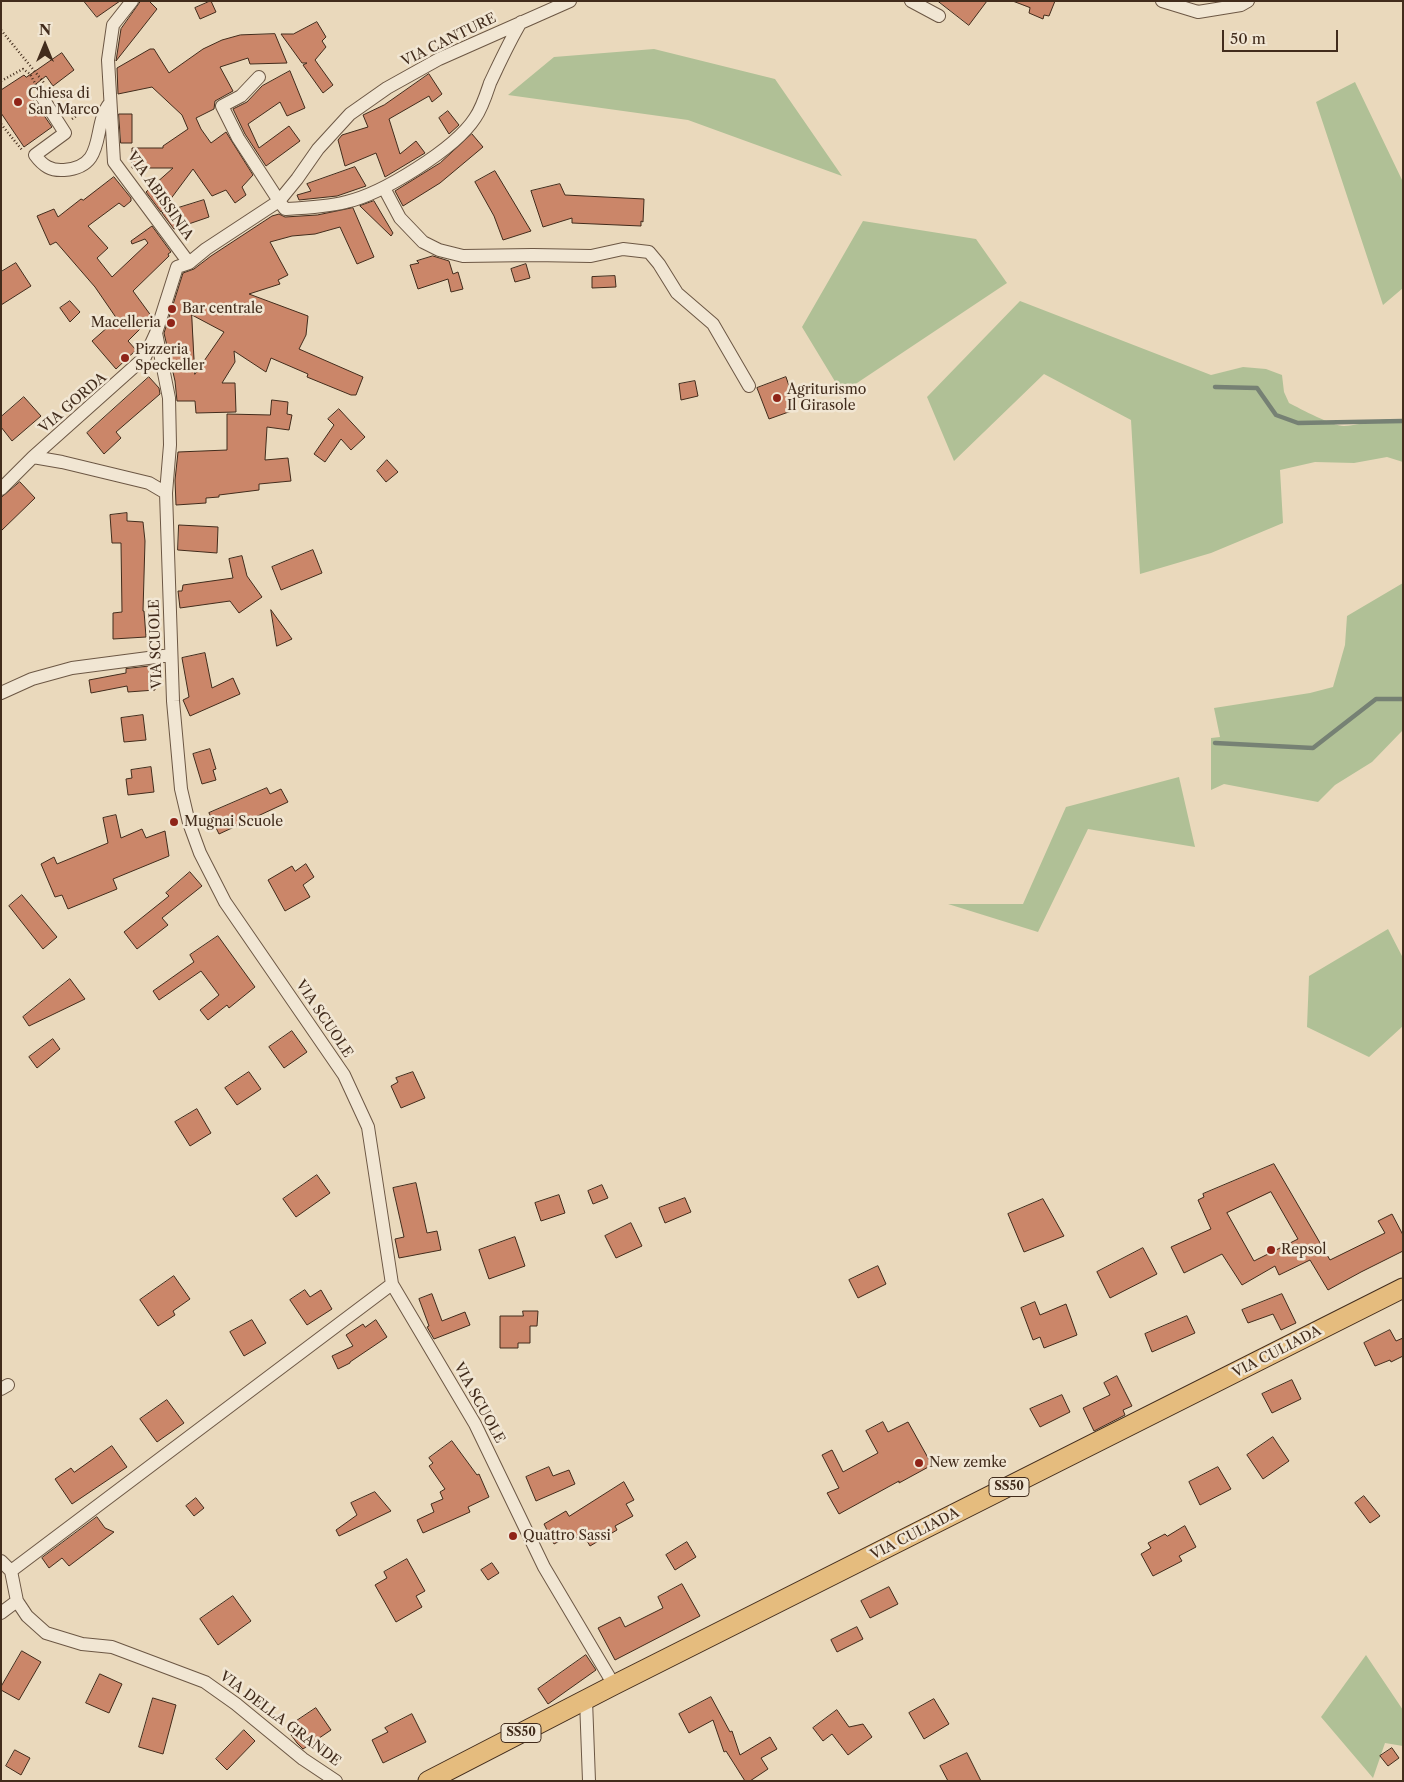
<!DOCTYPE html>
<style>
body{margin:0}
#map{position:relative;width:1404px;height:1782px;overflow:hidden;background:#ead9bc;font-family:"Libre Caslon Text",serif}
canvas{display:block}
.frame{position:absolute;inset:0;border:2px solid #422c1c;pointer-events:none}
.north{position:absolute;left:20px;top:20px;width:50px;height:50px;-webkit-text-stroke:4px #f1e6d3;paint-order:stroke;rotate:0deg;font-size:14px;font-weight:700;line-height:20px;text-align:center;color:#422c1c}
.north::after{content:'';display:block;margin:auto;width:18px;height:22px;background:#422c1c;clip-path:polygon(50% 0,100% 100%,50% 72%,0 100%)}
.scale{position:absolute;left:1222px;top:30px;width:116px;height:22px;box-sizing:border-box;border:2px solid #422c1c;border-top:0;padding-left:6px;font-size:15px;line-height:18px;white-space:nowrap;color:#422c1c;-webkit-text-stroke:4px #f1e6d3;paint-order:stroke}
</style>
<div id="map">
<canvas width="1404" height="1782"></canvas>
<div class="frame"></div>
<div class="north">N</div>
<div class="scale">50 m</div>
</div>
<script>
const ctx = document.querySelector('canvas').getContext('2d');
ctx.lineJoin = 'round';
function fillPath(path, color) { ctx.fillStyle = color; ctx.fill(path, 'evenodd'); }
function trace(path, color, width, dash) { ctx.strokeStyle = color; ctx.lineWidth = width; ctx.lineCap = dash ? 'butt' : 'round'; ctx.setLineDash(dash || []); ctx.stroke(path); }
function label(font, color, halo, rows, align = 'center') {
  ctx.font = font + ' "Libre Caslon Text",serif'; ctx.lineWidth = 5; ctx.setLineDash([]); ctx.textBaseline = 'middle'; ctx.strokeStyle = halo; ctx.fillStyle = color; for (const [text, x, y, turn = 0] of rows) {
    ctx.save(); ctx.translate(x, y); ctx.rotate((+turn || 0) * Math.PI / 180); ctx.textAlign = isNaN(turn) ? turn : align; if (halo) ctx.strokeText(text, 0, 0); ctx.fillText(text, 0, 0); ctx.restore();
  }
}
const green = new Path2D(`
 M 654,49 L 775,79 L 842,176 L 688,120 L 508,95 L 554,57 Z
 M 1355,82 L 1403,182 L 1403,288 L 1383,305 L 1316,102 Z
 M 863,221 L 976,239 L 1007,283 L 842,393 L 802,327 Z
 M 1020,301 L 1211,375 L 1243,367 L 1266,369 L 1282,375 L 1284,392 L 1289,403 C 1301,409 1332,426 1344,426 C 1364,425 1383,416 1403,420 L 1403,462 L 1387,457 L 1354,463 L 1315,462 L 1280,470 L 1283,523 L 1211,553 L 1140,574 L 1131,420 L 1044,374 L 954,461 L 927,397 Z
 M 1403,583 L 1403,730 L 1372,762 L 1335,785 L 1318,802 L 1224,784 L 1211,790 L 1211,738 L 1220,737 L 1214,708 L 1310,693 L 1333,687 L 1345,645 L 1347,616 Z
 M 1179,777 L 1195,847 L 1088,829 L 1038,932 L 948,904 L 1023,904 L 1066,807 Z
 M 1388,929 L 1403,958 L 1403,1026 L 1369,1057 L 1307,1027 L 1309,976 Z
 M 1366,1655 L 1403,1710 L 1403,1746 L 1385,1743 L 1373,1778 L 1321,1717 Z`);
const stream = new Path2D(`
 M 1215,387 L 1257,388 L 1276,415 L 1298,423 L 1403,421
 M 1215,743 L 1313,748 L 1376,699 L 1403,699`);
const building = new Path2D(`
 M 84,1 L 120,1 L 97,17 Z
 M 141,1 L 149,1 L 157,9 L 116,61 L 121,29 Z
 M 211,1 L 216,12 L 200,19 L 195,8 Z
 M 938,1 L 987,1 L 969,25 Z
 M 1013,1 L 1055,1 L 1049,16 L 1044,15 L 1043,19 L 1029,13 L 1030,8 Z
 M 317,22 L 326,37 L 322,41 L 326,47 L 315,60 L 333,85 L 323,93 L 303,65 L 307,63 L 302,63 L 281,34 L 293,34 Z
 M 275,34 L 287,63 L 250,64 L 248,58 L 220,67 L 233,91 L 215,101 L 214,109 L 196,118 L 201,129 L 211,143 L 226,132 L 253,175 L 242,187 L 246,195 L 235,203 L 226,190 L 212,196 L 193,169 L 161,212 L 146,192 L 173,168 L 132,168 L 132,148 L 163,148 L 163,146 L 188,129 L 182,115 L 152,87 L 118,94 L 117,68 L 150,49 L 154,49 L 169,73 L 203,49 L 222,40 L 240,35 Z
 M 62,53 L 74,70 L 53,86 L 46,76 L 27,91 L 52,127 L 24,147 L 1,113 L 1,90 L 24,75 L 26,77 Z
 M 290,71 L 305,108 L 287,116 L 280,102 L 248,124 L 259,148 L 289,126 L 300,141 L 266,166 L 245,134 L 233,109 L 247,102 L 262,86 Z
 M 429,74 L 442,94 L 432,102 L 429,96 L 389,119 L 400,154 L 416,141 L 425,153 L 385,177 L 376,153 L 345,166 L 338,140 L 342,135 L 368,127 L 363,115 L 384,105 Z
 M 448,111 L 459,125 L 449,134 L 439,118 Z
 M 119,114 L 132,114 L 132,143 L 121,143 Z
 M 472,134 L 483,147 L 440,183 L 403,206 L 395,191 L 440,163 Z
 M 355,167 L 366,186 L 337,196 L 299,200 L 297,195 L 311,191 L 307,184 Z
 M 495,171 L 531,231 L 503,240 L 494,216 L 475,182 Z
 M 114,177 L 131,198 L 131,201 L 124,207 L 119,203 L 88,226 L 108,248 L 97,258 L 112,277 L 148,243 L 145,239 L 132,244 L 131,241 L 152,226 L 171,252 L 168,254 L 169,256 L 133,291 L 152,317 L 128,341 L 136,350 L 116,369 L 92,341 L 117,319 L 95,287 L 56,242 L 50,245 L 37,216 L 54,209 L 58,217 L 81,199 L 83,200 Z
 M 560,184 L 565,195 L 644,199 L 643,222 L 641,221 L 641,226 L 572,223 L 572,218 L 543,227 L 531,191 Z
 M 204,200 L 209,217 L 174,229 L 162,213 Z
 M 374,201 L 393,233 L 391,236 L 360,206 Z
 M 353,208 L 374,257 L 357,264 L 340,227 L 315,234 L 292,236 L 270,242 L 288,275 L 278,280 L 280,284 L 249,294 L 308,316 L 306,335 L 299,349 L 363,377 L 356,395 L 351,395 L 307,377 L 308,374 L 271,358 L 266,372 L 234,351 L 235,362 L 222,383 L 235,383 L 236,412 L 196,413 L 195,401 L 177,401 L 175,381 L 164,333 L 183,273 L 194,269 L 211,256 L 272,216 L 279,214 L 285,217 L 317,215 ZM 192,315 L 224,332 L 195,374 Z
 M 433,256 L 449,261 L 453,274 L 458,272 L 463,289 L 451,292 L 448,279 L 418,289 L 410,265 L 419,263 L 417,261 Z
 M 16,263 L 31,286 L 1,305 L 1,272 Z
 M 526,264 L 530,278 L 515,282 L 511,269 Z
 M 615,276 L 616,287 L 592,288 L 592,277 Z
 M 70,301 L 80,312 L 70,322 L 60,308 Z
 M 149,377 L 159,388 L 160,394 L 116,432 L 121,438 L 104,454 L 87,433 Z
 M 786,377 L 797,409 L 769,419 L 757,388 Z
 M 695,381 L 698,396 L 681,400 L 679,384 Z
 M 24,397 L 41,416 L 12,441 L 1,427 L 1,417 Z
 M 272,400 L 288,402 L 287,414 L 292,415 L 289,430 L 267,427 L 265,460 L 288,458 L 291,481 L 259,484 L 259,490 L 219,495 L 219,497 L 206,498 L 206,503 L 176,505 L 175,480 L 178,452 L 227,450 L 227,414 L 270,415 Z
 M 339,409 L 365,437 L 351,450 L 341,439 L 325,462 L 314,454 L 334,425 L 328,419 Z
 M 387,460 L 398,472 L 386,482 L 377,471 Z
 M 20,482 L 35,498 L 1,531 L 1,498 Z
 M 127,513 L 127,521 L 143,522 L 145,541 L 143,611 L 144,611 L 146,637 L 113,639 L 113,613 L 122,612 L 121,543 L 112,543 L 110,515 Z
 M 179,525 L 218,527 L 217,553 L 178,550 Z
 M 313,550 L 322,573 L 281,590 L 272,567 Z
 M 242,556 L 247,576 L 262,597 L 239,613 L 230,601 L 180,608 L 178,591 L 182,591 L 183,585 L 233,578 L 229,559 Z
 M 271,610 L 292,639 L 277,646 Z
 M 205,653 L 212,688 L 233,678 L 240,694 L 190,716 L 183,700 L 189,697 L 182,658 Z
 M 153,666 L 155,690 L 128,692 L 127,686 L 91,693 L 89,680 L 126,673 L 126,669 Z
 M 143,715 L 146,740 L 124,742 L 121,718 Z
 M 210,749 L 216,769 L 213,770 L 216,780 L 202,784 L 193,754 Z
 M 151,767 L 154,792 L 128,795 L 126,779 L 132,778 L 131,770 Z
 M 267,788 L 270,794 L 281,789 L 288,802 L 219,834 L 209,813 Z
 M 116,815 L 121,838 L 142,829 L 146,838 L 165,831 L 169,856 L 113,879 L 117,889 L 68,909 L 62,895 L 55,897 L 41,864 L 54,857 L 57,864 L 108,843 L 103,818 Z
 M 306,864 L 314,877 L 303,885 L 310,897 L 285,911 L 268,880 L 292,866 L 295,871 Z
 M 190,872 L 202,886 L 162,918 L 168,925 L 137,949 L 124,932 L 169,896 L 166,893 Z
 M 22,895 L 57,937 L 43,949 L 9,906 Z
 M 218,936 L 255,987 L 229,1008 L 227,1005 L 208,1020 L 200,1010 L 219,995 L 201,971 L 159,1000 L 153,991 L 194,962 L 190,955 Z
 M 70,979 L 85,999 L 29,1026 L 23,1017 Z
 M 292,1031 L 307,1052 L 284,1068 L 269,1047 Z
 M 53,1039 L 60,1049 L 37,1068 L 29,1057 Z
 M 249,1072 L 261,1089 L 237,1105 L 225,1088 Z
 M 413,1072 L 425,1098 L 401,1108 L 391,1086 L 398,1082 L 396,1078 Z
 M 197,1109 L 211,1133 L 190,1146 L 175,1122 Z
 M 1274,1164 L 1330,1260 L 1385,1233 L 1378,1221 L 1392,1214 L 1403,1235 L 1403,1251 L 1361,1272 L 1328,1290 L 1310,1260 L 1279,1275 L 1275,1266 L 1242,1285 L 1222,1254 L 1184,1273 L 1171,1247 L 1211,1229 L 1198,1200 L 1204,1197 L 1203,1194 ZM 1271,1192 L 1298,1239 L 1254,1261 L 1227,1213 Z
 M 317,1175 L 330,1193 L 296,1217 L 283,1199 Z
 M 416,1183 L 427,1233 L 437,1231 L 441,1250 L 399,1258 L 395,1239 L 404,1237 L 393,1188 Z
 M 602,1185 L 608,1198 L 593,1204 L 588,1191 Z
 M 559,1195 L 565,1213 L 541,1221 L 535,1203 Z
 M 685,1198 L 691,1212 L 665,1223 L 659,1208 Z
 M 1043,1199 L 1064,1236 L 1024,1252 L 1008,1214 Z
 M 631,1223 L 642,1246 L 616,1258 L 605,1236 Z
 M 515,1237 L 525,1266 L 489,1279 L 479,1250 Z
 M 1143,1248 L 1157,1274 L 1110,1298 L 1097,1272 Z
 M 878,1266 L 886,1284 L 858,1298 L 849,1280 Z
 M 174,1276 L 190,1299 L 173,1311 L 175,1315 L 158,1326 L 140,1300 Z
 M 305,1290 L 310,1297 L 321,1290 L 332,1309 L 307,1325 L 290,1300 Z
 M 432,1294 L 442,1321 L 465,1312 L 470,1325 L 434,1339 L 427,1327 L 429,1326 L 419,1299 Z
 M 1282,1294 L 1296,1323 L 1281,1330 L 1273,1314 L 1248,1323 L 1242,1310 Z
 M 1035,1302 L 1040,1315 L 1066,1304 L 1077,1335 L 1044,1348 L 1040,1337 L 1033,1340 L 1021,1308 Z
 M 523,1311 L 538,1311 L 537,1326 L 530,1326 L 530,1343 L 518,1343 L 518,1348 L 500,1348 L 500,1316 L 523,1316 Z
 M 1187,1316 L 1195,1333 L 1152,1352 L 1145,1334 Z
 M 252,1320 L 266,1343 L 244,1356 L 230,1332 Z
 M 376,1320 L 387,1337 L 350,1362 L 350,1363 L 338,1369 L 332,1356 L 353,1346 L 346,1335 L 363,1324 L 365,1327 Z
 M 1390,1330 L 1396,1341 L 1403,1338 L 1403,1356 L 1391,1362 L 1390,1360 L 1375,1366 L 1364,1343 Z
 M 1117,1376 L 1132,1406 L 1123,1410 L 1125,1415 L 1094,1431 L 1083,1408 L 1110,1395 L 1104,1383 Z
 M 1292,1380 L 1301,1399 L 1272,1413 L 1262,1394 Z
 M 1062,1395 L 1070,1412 L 1040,1427 L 1030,1409 Z
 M 167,1400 L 184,1423 L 157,1442 L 140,1419 Z
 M 883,1422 L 888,1432 L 908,1422 L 932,1465 L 899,1483 L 899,1481 L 839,1514 L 827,1493 L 839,1488 L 822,1455 L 832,1450 L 843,1472 L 878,1453 L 866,1431 Z
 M 1273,1437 L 1289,1461 L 1263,1479 L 1247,1455 Z
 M 452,1441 L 477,1475 L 479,1474 L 489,1497 L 468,1507 L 470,1512 L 423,1533 L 417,1520 L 434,1512 L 431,1504 L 443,1499 L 440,1492 L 445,1489 L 429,1466 L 433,1463 L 429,1458 Z
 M 112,1446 L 127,1467 L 72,1504 L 55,1479 L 71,1468 L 74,1472 Z
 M 549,1467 L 553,1476 L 569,1470 L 575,1484 L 536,1501 L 526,1477 Z
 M 1218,1467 L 1231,1489 L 1200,1505 L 1189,1482 Z
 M 624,1482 L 634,1500 L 626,1504 L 633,1516 L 615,1526 L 617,1530 L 590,1546 L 583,1534 L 574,1539 L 571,1535 L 554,1544 L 544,1524 L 566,1511 L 569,1516 Z
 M 375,1492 L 391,1511 L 339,1536 L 336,1530 L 357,1515 L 351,1503 Z
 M 1364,1496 L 1380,1516 L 1370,1523 L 1355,1503 Z
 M 196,1498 L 204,1508 L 194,1516 L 186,1506 Z
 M 97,1517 L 105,1528 L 114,1532 L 69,1566 L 62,1558 L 49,1568 L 42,1558 Z
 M 1185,1526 L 1196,1547 L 1179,1556 L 1182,1561 L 1153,1576 L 1141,1554 L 1151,1548 L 1148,1543 L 1165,1534 L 1167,1536 Z
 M 687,1542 L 696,1557 L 675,1570 L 666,1555 Z
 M 407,1559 L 425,1591 L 416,1596 L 422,1607 L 396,1622 L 375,1585 L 387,1578 L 384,1572 Z
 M 492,1563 L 499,1573 L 488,1580 L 481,1570 Z
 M 682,1584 L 700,1616 L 615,1660 L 598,1628 L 620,1617 L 625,1627 L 663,1608 L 658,1597 Z
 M 889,1587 L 898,1604 L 870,1618 L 861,1601 Z
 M 233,1596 L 251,1621 L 218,1645 L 200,1619 Z
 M 857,1627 L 863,1639 L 837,1652 L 831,1640 Z
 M 22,1651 L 41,1662 L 19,1700 L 1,1690 L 1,1687 Z
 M 586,1655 L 596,1670 L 548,1704 L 538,1689 Z
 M 100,1674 L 122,1684 L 109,1713 L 86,1703 Z
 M 711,1697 L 730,1732 L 732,1731 L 740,1755 L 770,1737 L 777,1749 L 761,1758 L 768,1769 L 750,1781 L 745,1781 L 726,1751 L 724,1752 L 713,1720 L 689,1733 L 679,1714 Z
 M 153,1698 L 176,1705 L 163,1754 L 139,1747 Z
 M 934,1699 L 949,1724 L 924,1739 L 909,1713 Z
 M 316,1708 L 331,1730 L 303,1749 L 297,1743 L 286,1728 Z
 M 837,1710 L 849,1727 L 863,1724 L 872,1737 L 848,1755 L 832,1734 L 823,1741 L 813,1728 Z
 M 412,1714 L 426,1742 L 383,1763 L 372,1740 L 388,1732 L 385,1728 Z
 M 244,1730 L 255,1741 L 227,1770 L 216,1759 Z
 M 1392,1748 L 1399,1758 L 1388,1766 L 1380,1756 Z
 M 15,1750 L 30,1758 L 21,1775 L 6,1766 Z
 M 967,1753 L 981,1781 L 948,1781 L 940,1766 Z`);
const path = new Path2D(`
 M 1,30 L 45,84
 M 1,81 L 23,69 L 30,74 L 36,85
 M 72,119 L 92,105
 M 1,124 L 22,150`);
const minor = new Path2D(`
 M 132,1 L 113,25 L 108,60 L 114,162 L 189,263
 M 911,1 L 939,16
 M 1162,1 L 1198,12 L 1241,5 L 1248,1
 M 259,77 L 241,96 L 222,106 L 238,138 L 279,201 L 285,209 C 305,208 327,207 346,202 C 382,194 455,149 475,118 C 482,108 486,95 490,83 C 500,62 509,42 521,22
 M 42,97 L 65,133 L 35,155 C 43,166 51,171 64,170 C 108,167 91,126 110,103
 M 384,188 L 400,218 L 423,242 L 439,250 L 463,256 L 533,255 L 591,256 L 623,249 L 649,252 L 659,264 L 677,293 L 713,324 L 749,386
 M 156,333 L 169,398 L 170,445 L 166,493 L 173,701 L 181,789 L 189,823 L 200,853 L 225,902 L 344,1075 L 368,1127 L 392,1284 L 475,1424 L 544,1567 L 614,1685
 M 33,457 L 62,462 L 149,483 L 166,493
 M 1,489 L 33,457 L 145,357 L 156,333 L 177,267 L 189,263 L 206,249 L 279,201 L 297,179 L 318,149 L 350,114 L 387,88 L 439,59 L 570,1
 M 1,693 L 32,679 L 72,668 L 171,655
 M 1,1389 L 8,1385
 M 1,1561 L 11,1571 L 17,1601 L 27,1616 L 46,1633 L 82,1644 L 112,1647 L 205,1682 L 236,1704 L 303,1759 L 336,1781
 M 11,1571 L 392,1284
 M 1,1613 L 17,1601
 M 586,1700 L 589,1781`);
const primary = new Path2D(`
 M 428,1781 L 614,1685 L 1403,1288`);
const markers = [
 [18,102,5,"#8f2418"],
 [172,309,5,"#8f2418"],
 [171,323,5,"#8f2418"],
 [125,358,5,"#8f2418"],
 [777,398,5,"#8f2418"],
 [174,822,5,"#8f2418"],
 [1271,1250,5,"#8f2418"],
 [919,1463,5,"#8f2418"],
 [513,1536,5,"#8f2418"]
];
const shields = [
 [1009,1487,40],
 [521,1733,40]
];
const shieldNames = [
 ["SS50",1009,1487],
 ["SS50",521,1733]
];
const streetNames = [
 ["VIA CANTURE",449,40,-26],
 ["VIA ABISSINIA",160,196,55],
 ["VIA GORDA",73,403,-41],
 ["VIA SCUOLE",156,644,-92],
 ["VIA SCUOLE",324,1019,56],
 ["VIA CULIADA",1277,1352,-27],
 ["VIA SCUOLE",479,1403,61],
 ["VIA CULIADA",915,1534,-27],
 ["VIA DELLA GRANDE",280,1719,37]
];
const poiNames = [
 ["Chiesa di",28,94],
 ["San Marco",28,110],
 ["Bar centrale",182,309],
 ["Macelleria",161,323,"right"],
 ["Pizzeria",135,350],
 ["Speckeller",135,366],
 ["Agriturismo",787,390],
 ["Il Girasole",787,406],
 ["Mugnai Scuole",184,822],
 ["Repsol",1281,1250],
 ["New zemke",929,1463],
 ["Quattro Sassi",523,1536]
];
fillPath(green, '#b0c096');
trace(stream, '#768174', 4.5);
fillPath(building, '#cb8669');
trace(building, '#422c1c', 1);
trace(minor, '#6c5744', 14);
trace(primary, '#422c1c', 21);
trace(path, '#422c1c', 2.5, [1, 2.5]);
trace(minor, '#f1e6d3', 12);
trace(primary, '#e5bc7e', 19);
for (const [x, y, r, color] of markers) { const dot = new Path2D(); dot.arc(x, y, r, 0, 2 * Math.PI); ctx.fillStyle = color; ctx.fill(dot); trace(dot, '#f1e6d3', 2); }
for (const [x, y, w] of shields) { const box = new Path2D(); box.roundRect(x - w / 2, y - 9.5, w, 19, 4); ctx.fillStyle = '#f1e6d3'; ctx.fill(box); trace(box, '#422c1c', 1); }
label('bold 12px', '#422c1c', null, shieldNames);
label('14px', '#422c1c', '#f1e6d3', streetNames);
label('14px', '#422c1c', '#f1e6d3', poiNames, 'left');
</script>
